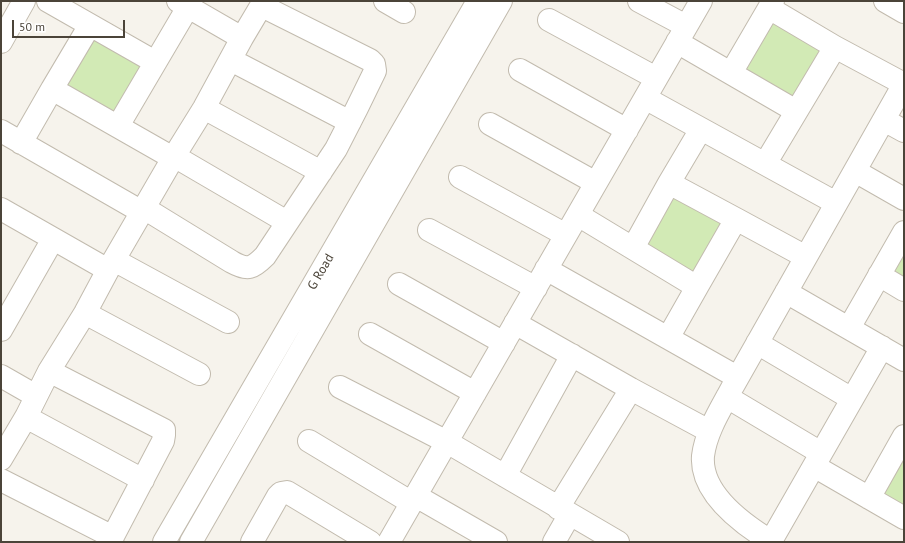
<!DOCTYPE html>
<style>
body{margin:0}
#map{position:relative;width:905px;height:543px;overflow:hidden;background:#f6f3ec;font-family:"PT Sans",sans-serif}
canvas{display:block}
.frame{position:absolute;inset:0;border:2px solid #4b4439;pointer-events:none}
.scale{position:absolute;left:12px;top:20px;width:113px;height:18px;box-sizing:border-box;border:2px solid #4b4439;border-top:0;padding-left:5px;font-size:12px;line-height:14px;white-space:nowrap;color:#4b4439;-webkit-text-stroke:3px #fff;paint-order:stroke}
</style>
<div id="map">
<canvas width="905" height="543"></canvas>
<div class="frame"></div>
<div class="scale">50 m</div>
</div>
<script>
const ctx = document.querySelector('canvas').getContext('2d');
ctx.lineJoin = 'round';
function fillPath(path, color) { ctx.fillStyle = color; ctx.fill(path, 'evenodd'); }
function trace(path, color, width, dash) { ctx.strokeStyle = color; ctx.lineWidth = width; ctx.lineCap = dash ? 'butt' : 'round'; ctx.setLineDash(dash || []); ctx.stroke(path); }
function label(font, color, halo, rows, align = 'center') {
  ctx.font = font + ' "PT Sans",sans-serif'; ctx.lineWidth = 3; ctx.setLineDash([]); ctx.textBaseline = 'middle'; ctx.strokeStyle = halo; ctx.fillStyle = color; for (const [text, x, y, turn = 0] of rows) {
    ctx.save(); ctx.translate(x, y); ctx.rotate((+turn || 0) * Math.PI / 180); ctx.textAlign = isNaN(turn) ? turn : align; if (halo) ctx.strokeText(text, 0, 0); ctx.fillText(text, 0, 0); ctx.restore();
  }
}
const green = new Path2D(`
 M 772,20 L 824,49 L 795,102 L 742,73 Z
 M 93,35 L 146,64 L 116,116 L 64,87 Z
 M 671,194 L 723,223 L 694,275 L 641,246 Z
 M 904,241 L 904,279 L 888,270 Z
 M 904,451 L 904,510 L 879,496 Z`);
const minor = new Path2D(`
 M 48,1 L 155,62
 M 385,1 L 404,12
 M 639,1 L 686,26
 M 885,1 L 904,12
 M 549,20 L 656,78
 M 242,38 L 264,1
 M 1,42 L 24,1
 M 677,42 L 796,111
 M 835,47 L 904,84
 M 231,60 L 350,122
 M 520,70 L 627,130
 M 731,73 L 769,8
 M 52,89 L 90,25
 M 645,98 L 836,203
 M 204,108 L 321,172
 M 884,120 L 904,131
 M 490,124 L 596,183
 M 118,126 L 188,7
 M 701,129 L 669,183 L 736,219
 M 1,131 L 142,212
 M 21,143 L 52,89 L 173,158
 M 174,156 L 287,222
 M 765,164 L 835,47 L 769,8 L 773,1
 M 855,171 L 904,199
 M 460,177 L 566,235
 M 144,208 L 232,262 C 248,271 253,268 265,256 L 336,149 L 357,108 L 375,71 L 374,64 L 370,60 L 262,6
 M 1,209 L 108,270
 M 578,215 L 697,287 L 668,338
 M 429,230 L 536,288
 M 633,248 L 669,183
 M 114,260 L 228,322
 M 546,269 L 737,377
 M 879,275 L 904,290
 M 399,284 L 504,343
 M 697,287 L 736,219 L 806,257
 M 786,292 L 904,360
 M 85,313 L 199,374
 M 515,323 L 631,389 L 709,431
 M 849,328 L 904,232
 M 1,330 L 53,239
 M 370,334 L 475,393
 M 757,343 L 852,399
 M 49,371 L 164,430 L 164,435 L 163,441 L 110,542
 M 1,376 L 36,396
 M 340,387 L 447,442 L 618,542
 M 727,397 L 821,453
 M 26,417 L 143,480
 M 309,441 L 412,503
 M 1,459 L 26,417 L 49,371 L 85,313 L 108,270 L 173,158 L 204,108 L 242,38 L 178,1
 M 814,466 L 904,518
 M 505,476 L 572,355
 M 1,480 L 113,537
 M 416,496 L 496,542
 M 869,498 L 904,436
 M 558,508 L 631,389
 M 771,541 L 882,347
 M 164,542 L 478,1
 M 191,542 L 501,1
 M 252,542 L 278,496 L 281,493 L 287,492 L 370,542
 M 389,542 L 701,1
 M 554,542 L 570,514
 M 772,542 C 744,525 700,494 703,456 C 706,431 722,407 733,386 L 904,84`);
const streetNames = [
 ["G Road",321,272,-60]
];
fillPath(green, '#d2eab5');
trace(minor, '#c2bbae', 24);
trace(minor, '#fff', 22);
label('13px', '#4b4439', '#fff', streetNames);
</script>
